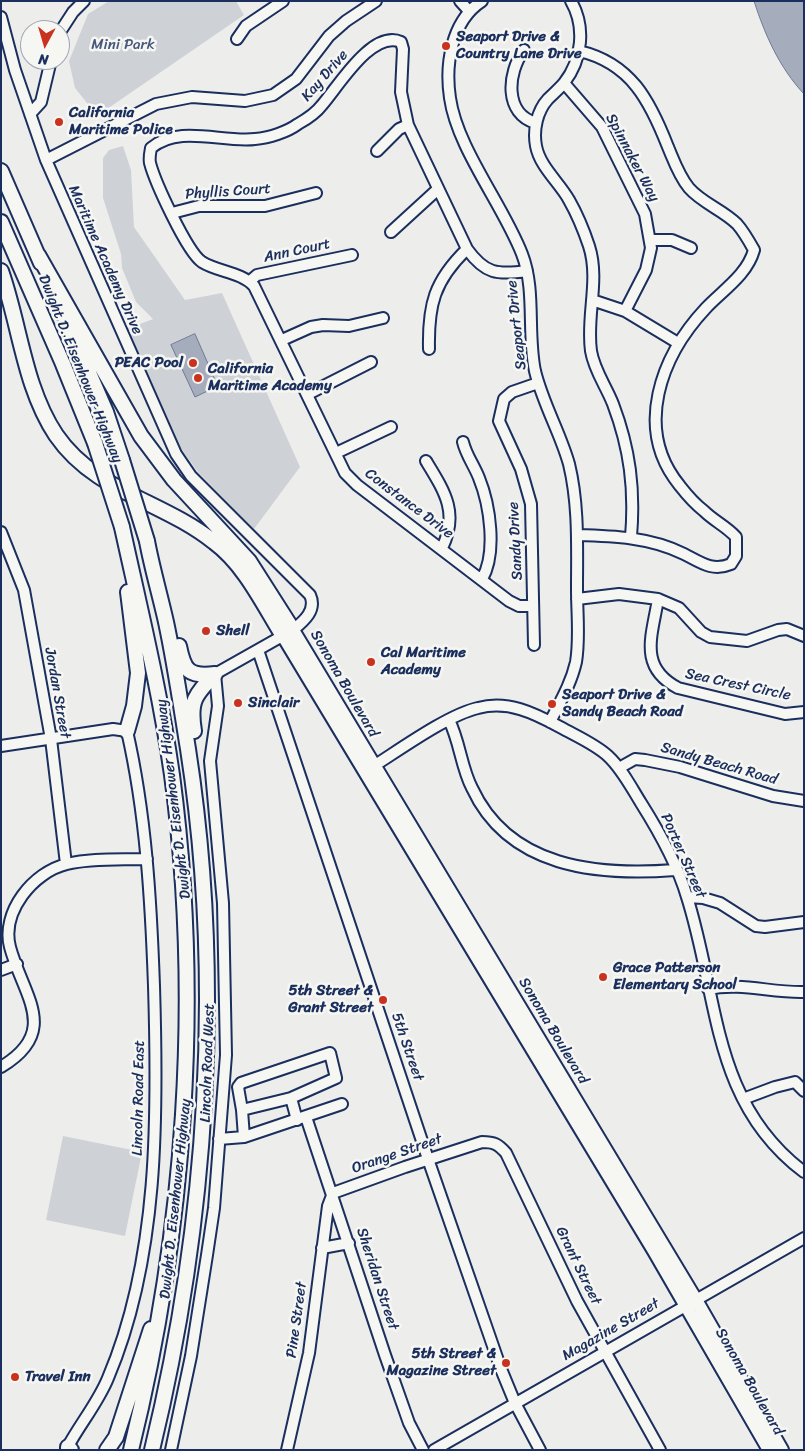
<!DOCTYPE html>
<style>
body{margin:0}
#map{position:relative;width:805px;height:1451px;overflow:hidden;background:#edeeec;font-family:Sriracha,sans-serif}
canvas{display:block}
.frame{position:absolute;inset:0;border:2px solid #1b2f5e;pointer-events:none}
.north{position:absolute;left:20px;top:20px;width:50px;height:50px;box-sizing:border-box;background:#f6f6f2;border:1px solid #9ea6b7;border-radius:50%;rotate:186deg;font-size:14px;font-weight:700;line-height:20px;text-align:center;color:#1b2f5e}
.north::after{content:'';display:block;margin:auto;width:18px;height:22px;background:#c8321e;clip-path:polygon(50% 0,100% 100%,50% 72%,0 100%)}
</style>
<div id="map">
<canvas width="805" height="1451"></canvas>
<div class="frame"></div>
<div class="north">N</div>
</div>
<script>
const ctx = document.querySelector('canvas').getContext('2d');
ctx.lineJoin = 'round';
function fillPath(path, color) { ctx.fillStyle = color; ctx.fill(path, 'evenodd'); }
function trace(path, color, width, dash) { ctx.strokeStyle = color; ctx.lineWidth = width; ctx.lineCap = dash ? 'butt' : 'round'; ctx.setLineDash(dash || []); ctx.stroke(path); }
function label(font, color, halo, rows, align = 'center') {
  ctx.font = font + ' Sriracha,sans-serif'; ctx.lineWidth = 5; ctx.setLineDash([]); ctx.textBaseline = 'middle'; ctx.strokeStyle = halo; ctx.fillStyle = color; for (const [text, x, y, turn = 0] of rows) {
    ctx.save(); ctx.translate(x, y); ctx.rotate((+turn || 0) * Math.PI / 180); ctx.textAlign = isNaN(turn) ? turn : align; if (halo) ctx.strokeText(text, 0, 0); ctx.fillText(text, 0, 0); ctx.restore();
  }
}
const green = new Path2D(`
 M 109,1 L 236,1 L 244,15 L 107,109 L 95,113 L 75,88 L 69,61 L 88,14 Z
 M 123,146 L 131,170 L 134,227 L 185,300 L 222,293 L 300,467 L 254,529 L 198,472 L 180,447 L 127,329 L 153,319 L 136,302 L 122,268 L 121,254 L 103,198 L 103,158 L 109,150 Z
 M 63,1136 L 142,1152 L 125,1236 L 46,1220 Z`);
const water = new Path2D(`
 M 754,1 L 804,1 L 804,94 C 779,67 765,35 754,1 Z
 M 195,334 L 216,382 L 221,381 L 222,384 L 195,397 L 171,345 Z`);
const minor = new Path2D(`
 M 460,1 L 469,11
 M 482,1 C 451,21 445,65 450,98 C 457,148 503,205 522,254 C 536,290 527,333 535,371 C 543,404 560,432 569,464 C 579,505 577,548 577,590 C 577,614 580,638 576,662 C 571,684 560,702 550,722
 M 571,1 C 586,27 582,60 564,83 C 559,89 553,94 548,99 C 537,111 533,130 536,146 C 540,167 559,182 569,200 C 577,214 584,231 589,246 C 600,280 586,316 591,351 C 594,370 606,386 613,404 C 630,449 635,489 631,537
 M 1,17 L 15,70 L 46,160 L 176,454 L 191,476 L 310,595 C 317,610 304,621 293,630 L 215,674 L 218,706 L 210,761 L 223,903 L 226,1055 L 214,1208 L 207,1255 L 191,1356 L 171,1450
 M 60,32 L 73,12 L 84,1
 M 237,39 L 246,26 L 283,1
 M 524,50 C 507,73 504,114 536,123
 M 564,83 L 602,127 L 645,214 L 651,248 L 646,270 L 625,311
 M 30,114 L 41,102 L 51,60
 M 377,151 L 399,129 L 408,125
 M 46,160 L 156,104 L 192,97 L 245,101 L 273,95 L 296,79 L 329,36 L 346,21 L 376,1
 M 172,213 L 199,206 L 265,206 L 316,193
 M 391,232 L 438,189
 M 650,240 L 672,240 L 691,248
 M 527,271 C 497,275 485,274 467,249 L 408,125 L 401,92 L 403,49 L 401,42 C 372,29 338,87 322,105 C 316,113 307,119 298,124 C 287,132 269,138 255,139 C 222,143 179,124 151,148 C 150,153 149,158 150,163 C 155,182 187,252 202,262 C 218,272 241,272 254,286 L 345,473 L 357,485 L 509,601 L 519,606 L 533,606
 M 250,281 L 257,275 L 352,255
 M 592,300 L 625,311 L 678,343
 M 282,340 L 311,327 L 323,325 L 349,326 L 383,318
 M 429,349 C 428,305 434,281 467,249
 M 308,394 L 371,362
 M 463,442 C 466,455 474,465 479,478 C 490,505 497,553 482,579
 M 336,453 L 391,427
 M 426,461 C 445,492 459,513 442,548
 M 1,532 L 24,590 L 51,739 L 66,864
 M 577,535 C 613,536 650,537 684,554 C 700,562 712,572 731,564 L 736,556 L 736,537 C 726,526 714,521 704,511 C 695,504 687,495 680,486 C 633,429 661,356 706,308 C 723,290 747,275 754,250 C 749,241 744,232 737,224 C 723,210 702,203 689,188 C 679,176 674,161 668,147 C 650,101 631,63 579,51
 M 577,599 L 619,594 L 658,599
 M 804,636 L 787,629 L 778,630 L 747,641 L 710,637 L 701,632 L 679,608 L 658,599 C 652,636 638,667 678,688 L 785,714 L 804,712
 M 534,645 L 531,504 L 521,469 L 499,421 L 504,399 L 512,392 L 538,383
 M 258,650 L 428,1159 L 501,1369 L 515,1403 L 540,1450
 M 449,720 C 460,742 461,767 472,788 C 509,868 597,876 675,870
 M 1,746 L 113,729 L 127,731 C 146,814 151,901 154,986 C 158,1115 159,1258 108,1378 C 98,1403 79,1425 66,1450
 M 619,768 L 635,759 L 645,760 L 680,767 L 773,796 L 804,801
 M 369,769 C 398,751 447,715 478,708 C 508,700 534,713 560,727 C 576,736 595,744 608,756 C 622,769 631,787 641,803 C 658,830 678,866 687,897 C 719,997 711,1102 804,1172
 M 687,897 L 703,898 L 720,903 L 756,926 L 765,927 L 804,922
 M 1,970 L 17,964
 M 708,989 C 741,982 771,993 804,992
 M 1,1067 C 61,1031 23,996 10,947 C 1,912 33,872 67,864 C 92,858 121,860 147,859
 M 291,1098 L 297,1120
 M 743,1099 L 775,1087 L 795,1082 L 804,1091
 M 242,1110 L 238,1087 L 241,1083 L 330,1053 L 336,1078 L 291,1098 L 242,1110 L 244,1137
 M 306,1117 L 385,1355 L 409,1423 L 423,1450
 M 219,1139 L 244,1137 L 342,1104
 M 322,1248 L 349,1243
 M 287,1450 L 309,1353 L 328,1206 L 333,1193 L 405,1167 L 482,1142 C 494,1142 498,1144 506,1153 L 577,1301 L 660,1450
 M 434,1450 L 804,1238`);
const major = new Path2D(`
 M 293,630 L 695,1298 L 782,1450
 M 283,636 L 654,1251 L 769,1450`);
const highway = new Path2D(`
 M 1,171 L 41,263
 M 1,222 L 63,364 L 95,443
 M 38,255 L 141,436 L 174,480 L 249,561 L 293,630
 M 1,271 C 20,325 24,387 56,435 C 95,492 163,501 214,542 C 245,565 263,604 283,636
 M 64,315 L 106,412 L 122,460
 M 122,527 C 140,609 160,691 172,775 C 202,999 185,1231 131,1450
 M 147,541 C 152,568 160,595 166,622 C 175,664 181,706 188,749 C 224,980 207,1223 152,1450
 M 179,646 C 184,671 189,677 215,674
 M 127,731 L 134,706 L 138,673 L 128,592
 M 194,731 C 189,701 195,695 215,674
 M 68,1447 L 71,1450
 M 107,1450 L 116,1437 L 151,1329`);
const highwayBridge = new Path2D(`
 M 95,443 L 122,527
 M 122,460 L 147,541`);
const markers = [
 [446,46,5,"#c8321e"],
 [59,122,5,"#c8321e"],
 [193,363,5,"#c8321e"],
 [198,378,5,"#c8321e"],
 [206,631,5,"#c8321e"],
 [371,662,5,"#c8321e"],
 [238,703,5,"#c8321e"],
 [552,704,5,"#c8321e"],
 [603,977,5,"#c8321e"],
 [383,1000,5,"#c8321e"],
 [506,1363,5,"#c8321e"],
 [15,1377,5,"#c8321e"]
];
const poiNames = [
 ["Seaport Drive &",456,37],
 ["Country Lane Drive",456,54],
 ["California",69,113],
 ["Maritime Police",69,130],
 ["PEAC Pool",183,363,"right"],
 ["California",208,369],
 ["Maritime Academy",208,386],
 ["Shell",216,631],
 ["Cal Maritime",381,653],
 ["Academy",381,670],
 ["Seaport Drive &",562,695],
 ["Sandy Beach Road",562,712],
 ["Sinclair",248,703],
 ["Grace Patterson",613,968],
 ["Elementary School",613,985],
 ["5th Street &",373,991,"right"],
 ["Grant Street",373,1008,"right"],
 ["5th Street &",496,1354,"right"],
 ["Magazine Street",496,1371,"right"],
 ["Travel Inn",25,1377]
];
const parkNames = [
 ["Mini Park",123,45]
];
const streetNames = [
 ["Kay Drive",325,76,-49],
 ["Spinnaker Way",632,158,62],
 ["Phyllis Court",228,192,-4],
 ["Ann Court",297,251,-12],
 ["Maritime Academy Drive",105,260,66],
 ["Seaport Drive",517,325,-96],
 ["Dwight D. Eisenhower Highway",80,369,68],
 ["Constance Drive",409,504,37],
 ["Sandy Drive",516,541,-93],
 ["Sonoma Boulevard",344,684,60],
 ["Sea Crest Circle",738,685,12],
 ["Jordan Street",57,693,80],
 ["Sandy Beach Road",719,764,16],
 ["Dwight D. Eisenhower Highway",174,799,-97],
 ["Porter Street",683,856,66],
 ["Sonoma Boulevard",553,1031,59],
 ["5th Street",407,1047,71],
 ["Lincoln Road West",208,1063,-88],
 ["Lincoln Road East",139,1098,-89],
 ["Orange Street",397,1154,-19],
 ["Dwight D. Eisenhower Highway",176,1199,-84],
 ["Grant Street",578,1266,64],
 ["Sheridan Street",377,1279,72],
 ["Pine Street",297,1320,-82],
 ["Magazine Street",611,1330,-30],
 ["Sonoma Boulevard",749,1382,60]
];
fillPath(green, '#ced2d7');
fillPath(water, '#a5acbc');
trace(water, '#6e7a96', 1);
trace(minor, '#1b2f5e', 14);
trace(major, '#1b2f5e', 16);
trace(highway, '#1b2f5e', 18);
trace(minor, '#f6f6f2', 10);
trace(major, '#f6f6f2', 12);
trace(highway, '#f6f6f2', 14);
trace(highwayBridge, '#1b2f5e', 18, []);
trace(highwayBridge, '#f6f6f2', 14);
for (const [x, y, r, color] of markers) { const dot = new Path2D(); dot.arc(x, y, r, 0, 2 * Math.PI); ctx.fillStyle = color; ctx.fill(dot); trace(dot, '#f6f6f2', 2); }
label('bold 15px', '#1b2f5e', '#f6f6f2', poiNames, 'left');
label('15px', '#48587c', '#f6f6f2', parkNames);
label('15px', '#1b2f5e', '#f6f6f2', streetNames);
</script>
